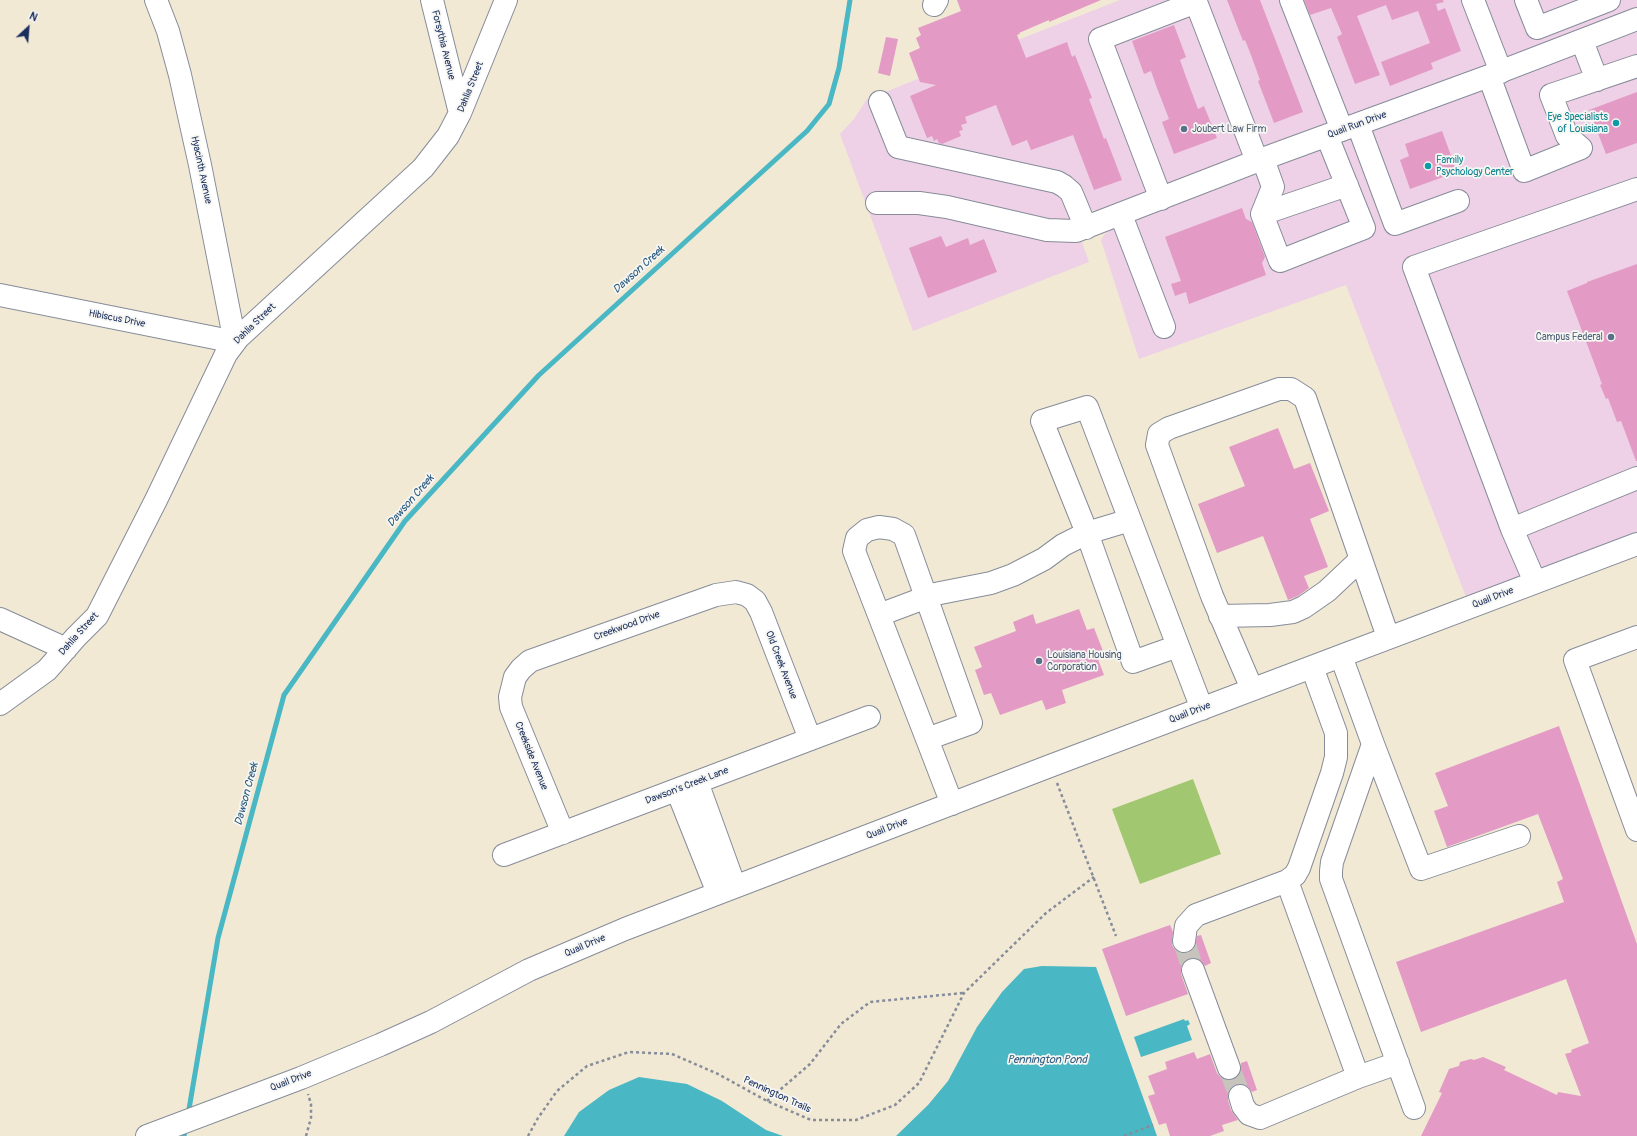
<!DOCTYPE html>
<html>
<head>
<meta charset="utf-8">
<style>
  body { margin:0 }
  #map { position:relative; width:1637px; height:1136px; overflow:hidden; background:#f1e9d4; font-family:Pangolin,sans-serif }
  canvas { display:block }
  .north { position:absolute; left:8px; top:8px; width:40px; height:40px; -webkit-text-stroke:3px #f6f6f2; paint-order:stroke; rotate:26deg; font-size:11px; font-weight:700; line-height:16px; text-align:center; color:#1b2f5e }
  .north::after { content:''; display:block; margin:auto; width:14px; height:18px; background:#1b2f5e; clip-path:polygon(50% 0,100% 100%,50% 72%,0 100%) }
</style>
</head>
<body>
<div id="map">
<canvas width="1637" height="1136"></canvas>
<div class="north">N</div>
</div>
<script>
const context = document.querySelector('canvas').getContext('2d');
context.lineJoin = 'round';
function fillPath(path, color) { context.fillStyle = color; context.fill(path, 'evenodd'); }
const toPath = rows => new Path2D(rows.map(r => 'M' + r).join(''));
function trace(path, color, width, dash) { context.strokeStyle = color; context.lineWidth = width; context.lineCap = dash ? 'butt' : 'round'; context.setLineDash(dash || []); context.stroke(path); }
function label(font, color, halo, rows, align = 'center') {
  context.font = font + ' Pangolin,sans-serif'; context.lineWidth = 3.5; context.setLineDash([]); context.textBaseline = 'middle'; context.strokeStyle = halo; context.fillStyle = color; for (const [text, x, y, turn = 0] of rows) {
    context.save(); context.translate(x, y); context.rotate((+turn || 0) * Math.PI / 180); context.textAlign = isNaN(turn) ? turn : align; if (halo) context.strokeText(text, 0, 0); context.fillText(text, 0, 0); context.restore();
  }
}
const built = toPath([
  [1120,0,1637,0,1637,8,1632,11,1097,211,1093,210,1073,218,1089,262,913,331,840,134,854,119,867,99],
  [1637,30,1637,532,1466,597,1346,285,1139,359,1101,240,1104,235,1111,229]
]);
const green = toPath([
  [1193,779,1221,854,1140,884,1112,809]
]);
const water = toPath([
  [1042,966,1096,967,1157,1136,896,1136,928,1105,948,1081,977,1027,1002,992,1024,969],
  [1184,1019,1185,1021,1188,1020,1190,1024,1187,1026,1192,1040,1141,1057,1134,1037],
  [639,1077,687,1084,722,1101,766,1130,783,1136,564,1136,579,1112,609,1090]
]);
const stream = toPath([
  [188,1115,218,938,284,695,405,521,539,375,807,131,829,104,839,68,850,0],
  [184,1136,186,1127]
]);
const building = toPath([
  [957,0,1101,0,1049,22,1049,20,1019,33,1020,34,1017,35,1026,58,1067,42,1072,57,1075,55,1092,98,1089,99,1104,139,1106,138,1122,180,1094,190,1073,135,1031,150,1027,140,1012,146,996,105,965,117,967,123,961,125,963,130,959,131,961,136,942,144,939,143,937,139,934,141,932,136,927,138,910,96,936,85,920,82,909,53,920,48,916,38,921,35,918,28,961,11],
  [1227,0,1260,0,1303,112,1274,123,1258,81,1260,80,1251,55,1245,40,1243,41],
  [1304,0,1443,0,1444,2,1436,4,1438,11,1445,8,1461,51,1431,63,1433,69,1390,86,1381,62,1430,43,1418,11,1392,20,1386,5,1357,16,1380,75,1355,84,1337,37,1342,34,1331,8,1310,15],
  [1174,25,1186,57,1180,60,1186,77,1198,109,1204,106,1217,138,1174,154,1162,122,1169,119,1157,88,1151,71,1144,74,1132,41],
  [886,37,898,39,890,76,878,73],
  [1637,92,1637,143,1606,154,1589,110],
  [1442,131,1457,172,1410,189,1400,160,1409,156,1405,144],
  [1242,208,1246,219,1252,222,1265,257,1262,263,1266,275,1189,304,1186,292,1175,296,1171,284,1181,281,1165,237],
  [941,236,946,247,968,238,970,245,984,239,997,272,928,298,909,248],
  [1637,264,1637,461,1636,461,1621,421,1617,422,1608,398,1606,399,1600,385,1602,384,1567,291,1587,283,1587,282],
  [1278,428,1294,469,1310,463,1329,511,1310,519,1328,567,1304,576,1309,588,1298,596,1288,600,1263,536,1217,553,1198,504,1245,486,1229,447],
  [1079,609,1087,630,1094,628,1103,651,1096,654,1104,675,1062,690,1066,703,1046,710,1042,700,1000,715,991,693,984,695,975,670,982,667,974,647,1016,631,1013,622,1033,614,1036,624],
  [1559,726,1637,944,1637,1136,1421,1136,1442,1093,1439,1092,1449,1069,1459,1066,1460,1062,1471,1059,1474,1060,1483,1057,1506,1067,1504,1070,1557,1095,1558,1092,1581,1096,1565,1054,1572,1052,1571,1050,1589,1043,1566,979,1421,1032,1396,962,1564,902,1557,882,1563,879,1538,814,1447,847,1434,811,1448,806,1435,773],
  [1170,925,1173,932,1172,945,1176,951,1182,953,1189,952,1194,948,1197,936,1201,935,1211,963,1205,966,1201,961,1196,958,1188,958,1183,962,1181,968,1181,974,1188,994,1126,1016,1102,949],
  [1194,1052,1197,1059,1210,1054,1217,1073,1221,1078,1226,1080,1233,1080,1238,1076,1241,1071,1241,1063,1247,1061,1257,1090,1252,1092,1248,1087,1242,1084,1236,1084,1231,1088,1228,1094,1228,1100,1231,1110,1238,1120,1222,1125,1224,1131,1210,1136,1170,1136,1166,1123,1159,1125,1148,1096,1155,1094,1148,1076,1167,1069,1165,1062]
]);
const minorTunnel = toPath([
  [1184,941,1193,970],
  [1229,1068,1240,1096]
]);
const path = toPath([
  [1057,783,1116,936],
  [767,1101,810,1064,841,1024,870,1002,963,993],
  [306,1136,311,1118,311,1104,308,1094],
  [528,1136,538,1118,557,1091,587,1066,629,1052,672,1054,718,1074,767,1101,811,1120,856,1120,895,1105,919,1083,964,993,1046,913,1094,877],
  [1124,1136,1153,1125]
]);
const minor = toPath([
  [432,0,460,113],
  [1291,0,1342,130],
  [1473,0,1501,72],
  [1526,0,1537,28,1609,0],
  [934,5,937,0],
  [1582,41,1597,80],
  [1489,76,1524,171,1581,148,1567,136,1551,95,1637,66],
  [880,102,898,147,1057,182,1064,186,1071,192,1086,228],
  [1358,125,1395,224,1458,201],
  [1327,136,1364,228,1280,261,1262,214,1347,185],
  [1161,199,1100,39,1196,2,1257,161],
  [877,203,919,203,947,207,1047,230,1076,231,1257,161,1489,76,1637,19],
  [1262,214,1273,187,1263,159],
  [1121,215,1164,327],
  [0,295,235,342,200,165,180,75,168,31,156,0],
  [1130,520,1087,407,1042,421,1087,533,1133,662,1178,646],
  [1512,529,1637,478],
  [1535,582,1512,529,1414,267,1637,189],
  [879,615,935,594,991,583,1013,575,1044,559,1063,545,1087,533,1130,520,1202,709],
  [1220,616,1270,615,1293,612,1304,607,1327,591,1361,559],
  [0,619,66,649],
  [1637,637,1575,660,1637,830],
  [1341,656,1373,744,1332,862,1331,871,1331,879,1414,1108],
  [1252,689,1212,596,1157,445,1159,434,1169,428,1279,389,1291,389,1305,398,1388,637],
  [0,704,47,670,76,637,97,616,156,500,226,354,238,338,423,168,448,136,460,113,506,0],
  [927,739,971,723,904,535,893,529,879,527,867,530,857,538,854,551,927,739,952,804],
  [1373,744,1421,869,1519,836],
  [697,782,735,887],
  [677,790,718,893],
  [563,833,511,707,510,697,515,677,521,669,530,661,716,595,736,592,747,595,755,601,761,612,810,739],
  [504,855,869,717],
  [1287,881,1358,1077],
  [1184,941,1186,926,1196,915,1287,881,1295,875,1299,868,1332,773,1336,757,1336,733,1312,667],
  [1193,970,1229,1068],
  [1240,1096,1243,1106,1249,1114,1260,1118,1358,1077,1398,1063],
  [147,1136,301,1078,380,1045,431,1022,529,970,625,929,1050,766,1637,544]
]);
const markers = [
  [1616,123,4,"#0f9aa8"],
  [1184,129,4,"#5c6f8a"],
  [1428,166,4,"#0f9aa8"],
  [1611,337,4,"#5c6f8a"],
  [1039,661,4,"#5c6f8a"]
];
const streetNames = [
  ["Forsythia Avenue",443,45,76],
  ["Dahlia Street",471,87,-68],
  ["Quail Run Drive",1357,125,-20],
  ["Hyacinth Avenue",201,170,78],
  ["Hibiscus Drive",117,319,11],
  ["Dahlia Street",255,324,-44],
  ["Quail Drive",1493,598,-21],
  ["Creekwood Drive",627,626,-20],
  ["Dahlia Street",79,634,-48],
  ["Old Creek Avenue",781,665,69],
  ["Quail Drive",1190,713,-21],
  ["Creekside Avenue",531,756,68],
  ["Dawson's Creek Lane",687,786,-21],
  ["Quail Drive",887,829,-21],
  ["Quail Drive",585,946,-23],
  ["Quail Drive",291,1081,-21],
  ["Pennington Trails",777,1095,25]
];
const cultureNames = [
  ["Eye Specialists",1608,117],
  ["of Louisiana",1608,129],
  ["Family",1436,160,"left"],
  ["Psychology Center",1436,172,"left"]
];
const serviceNames = [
  ["Joubert Law Firm",1192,129],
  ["Campus Federal",1603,337,"right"],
  ["Louisiana Housing",1047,655],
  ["Corporation",1047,667]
];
const waterNames = [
  ["Dawson Creek",639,270,-42],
  ["Dawson Creek",411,501,-49],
  ["Dawson Creek",247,794,-75],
  ["Pennington Pond",1047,1060]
];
fillPath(built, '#eed0e7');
fillPath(green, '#a2c771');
fillPath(water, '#49b7c4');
trace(stream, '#49b7c4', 5);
fillPath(building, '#e39bc6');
trace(minorTunnel, '#c6c4bc', 22, [22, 11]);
trace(minor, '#868c99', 24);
trace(path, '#868c99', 2.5, [3, 3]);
trace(minor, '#fff', 22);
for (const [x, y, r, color] of markers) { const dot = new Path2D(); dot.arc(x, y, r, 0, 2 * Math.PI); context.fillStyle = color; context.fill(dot); trace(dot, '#f6f6f2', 1.5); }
label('10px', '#1b2f5e', '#f6f6f2', streetNames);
label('10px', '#0d838f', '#f6f6f2', cultureNames, 'right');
label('10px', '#4e5e75', '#f6f6f2', serviceNames, 'left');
label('italic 11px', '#29587d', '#f6f6f2', waterNames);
</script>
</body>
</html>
